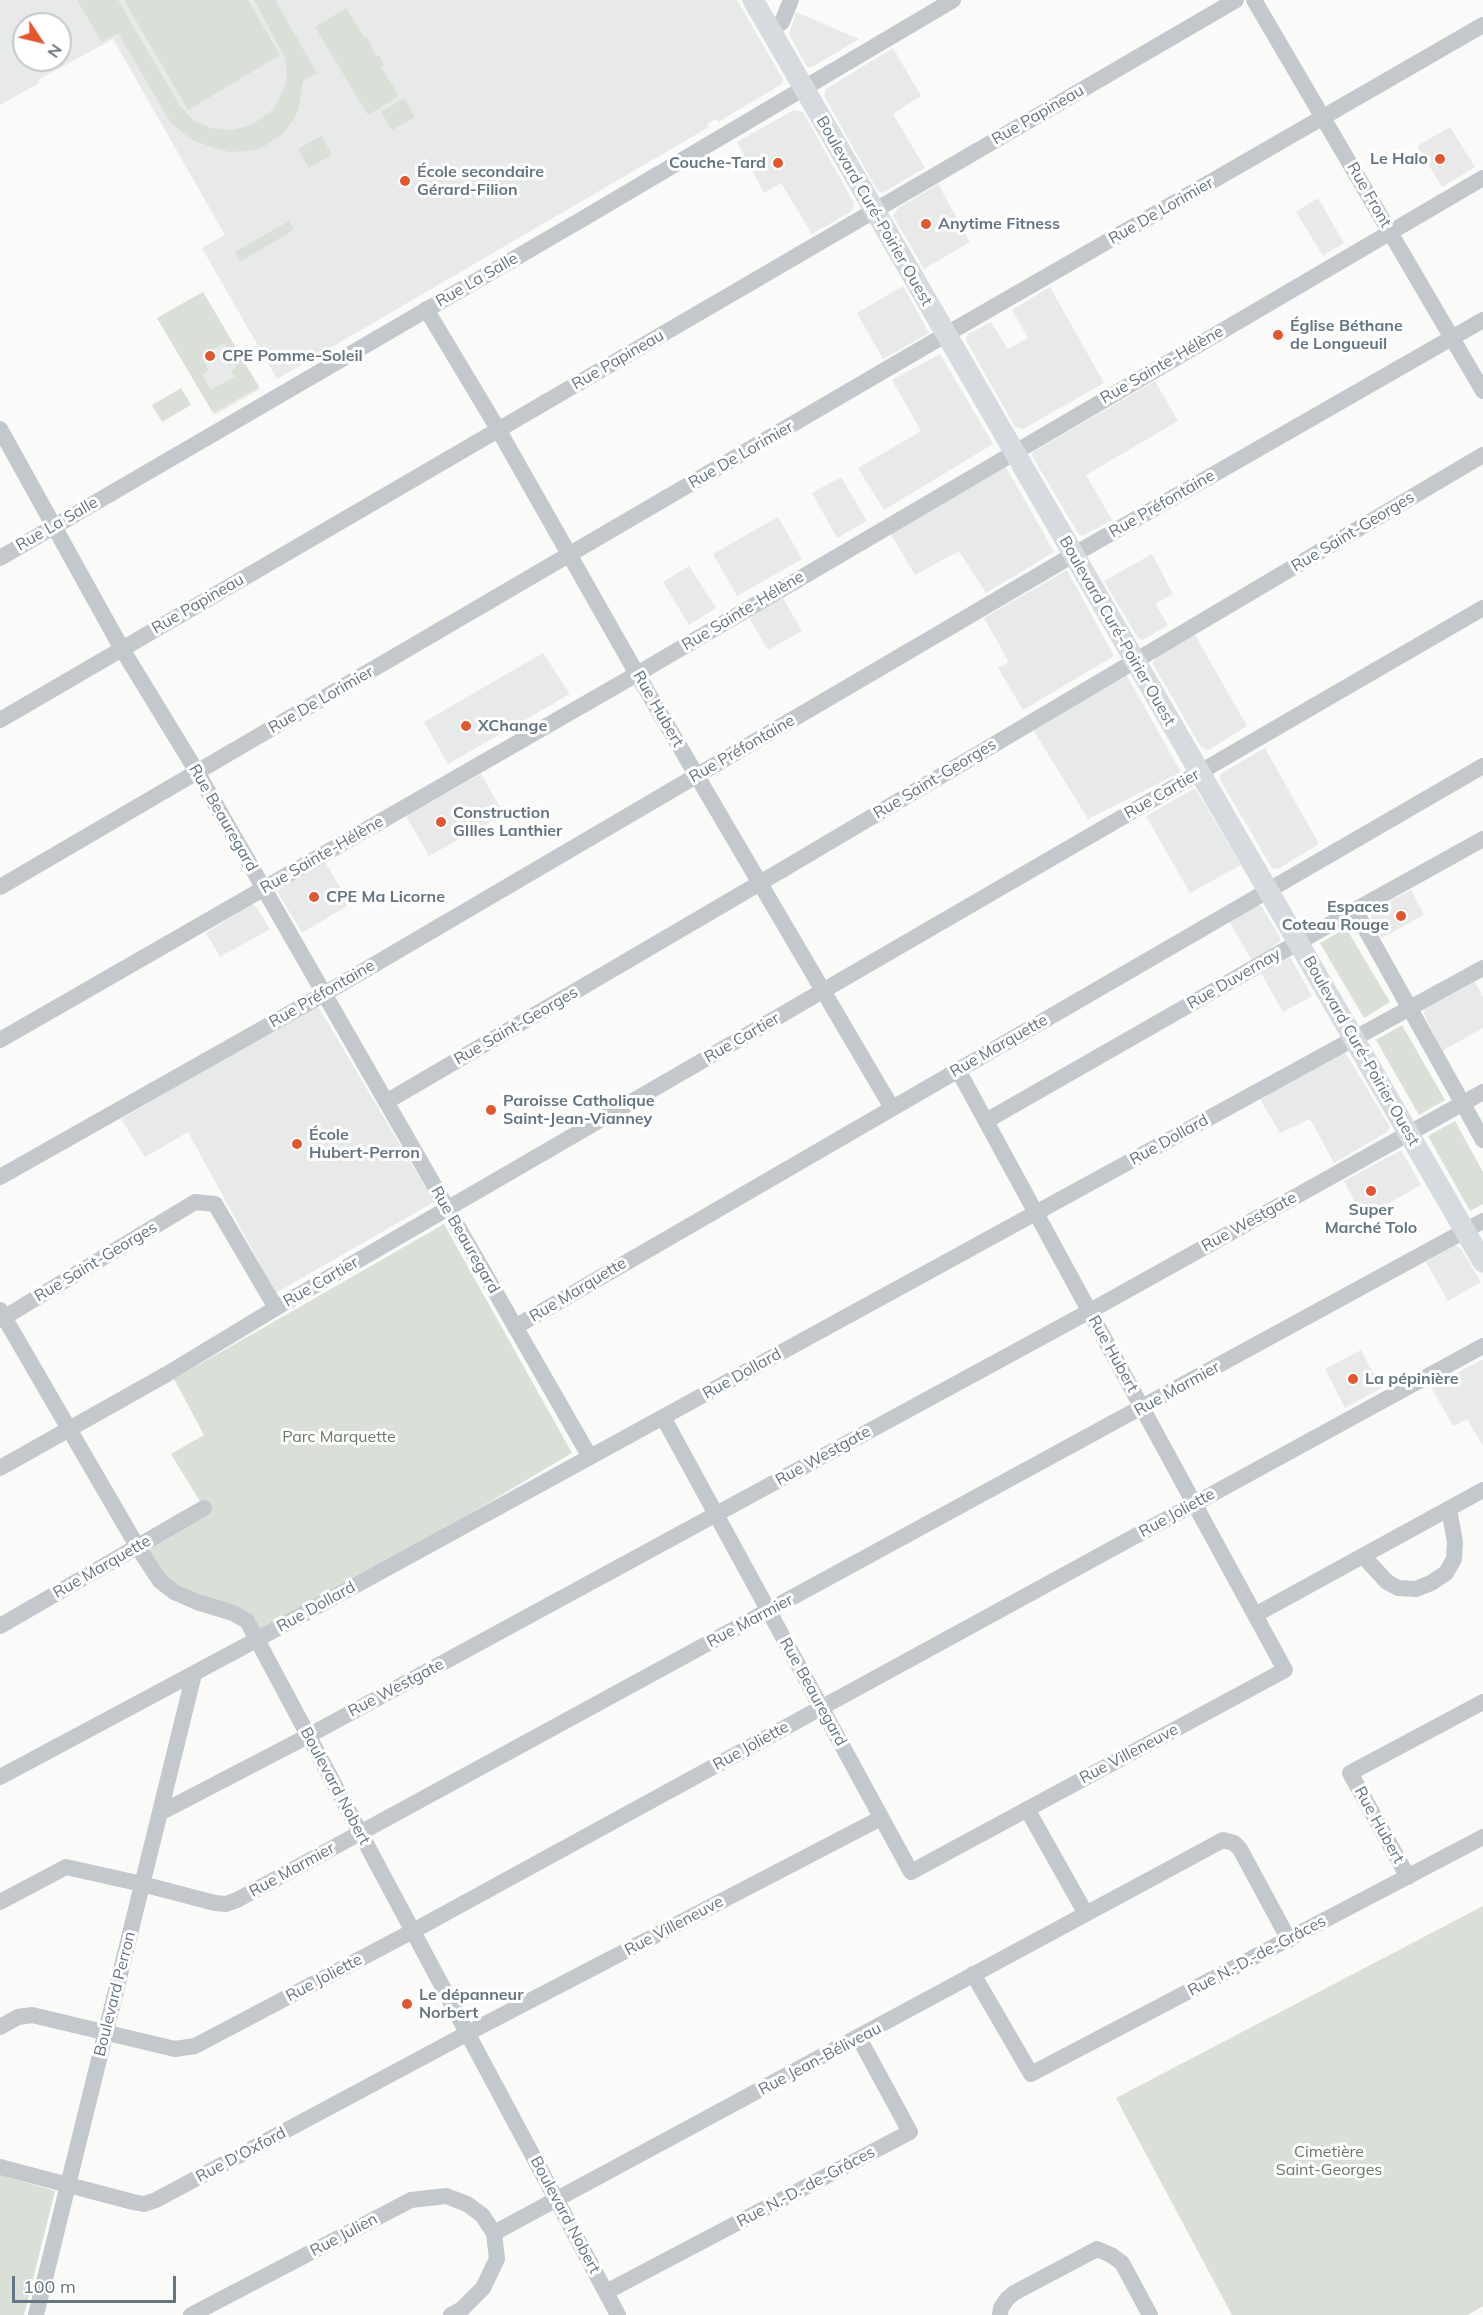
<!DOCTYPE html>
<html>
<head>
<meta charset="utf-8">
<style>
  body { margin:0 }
  #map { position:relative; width:1483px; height:2315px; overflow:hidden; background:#fafaf8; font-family:Mulish,sans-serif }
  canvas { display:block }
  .north { position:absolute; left:12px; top:12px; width:60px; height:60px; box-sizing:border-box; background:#fff; border:2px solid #c1c8cd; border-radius:50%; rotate:125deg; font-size:16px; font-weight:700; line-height:24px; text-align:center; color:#657683 }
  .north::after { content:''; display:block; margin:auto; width:21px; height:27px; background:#e4572e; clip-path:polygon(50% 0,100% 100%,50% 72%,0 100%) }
  .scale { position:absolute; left:12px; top:2276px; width:164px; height:27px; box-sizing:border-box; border:3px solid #657683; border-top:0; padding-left:8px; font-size:18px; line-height:21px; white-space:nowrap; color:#657683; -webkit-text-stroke:4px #fff; paint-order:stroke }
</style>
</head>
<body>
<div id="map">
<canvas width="1483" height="2315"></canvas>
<div class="north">N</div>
<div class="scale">100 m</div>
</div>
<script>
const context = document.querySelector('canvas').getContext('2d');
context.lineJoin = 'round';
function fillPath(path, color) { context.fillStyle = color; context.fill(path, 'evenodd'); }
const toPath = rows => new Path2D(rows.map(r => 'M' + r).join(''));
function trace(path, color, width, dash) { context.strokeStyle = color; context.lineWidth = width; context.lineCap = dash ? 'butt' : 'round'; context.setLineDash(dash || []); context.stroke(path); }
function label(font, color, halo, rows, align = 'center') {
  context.font = font + ' Mulish,sans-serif'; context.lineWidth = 6; context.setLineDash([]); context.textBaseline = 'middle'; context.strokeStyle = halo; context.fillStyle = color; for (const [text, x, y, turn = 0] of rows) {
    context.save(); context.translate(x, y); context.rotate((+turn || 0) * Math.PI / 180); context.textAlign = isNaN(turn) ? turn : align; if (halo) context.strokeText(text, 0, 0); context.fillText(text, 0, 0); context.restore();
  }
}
const built = toPath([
  [0,0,737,0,783,79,782,84,718,122,716,119,707,124,709,127,277,379,202,248,225,235,113,39,38,80,39,83,0,105],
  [24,24,60,24,60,60,24,60],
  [796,12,859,39,812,67,807,67,789,34],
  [893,48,921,96,893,114,925,168,882,193,877,190,824,96,826,89],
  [794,110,803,112,854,203,852,211,812,234,781,183,764,193,737,142],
  [1450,127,1475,167,1442,187,1417,146],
  [938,184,970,242,924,269,893,216,897,209],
  [1318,198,1344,243,1323,256,1296,212],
  [903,286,929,333,883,359,857,313],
  [1050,287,1104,383,1023,429,1015,427,966,340,968,334,991,322,1008,349,1028,338,1012,310],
  [203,292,260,389,215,415,157,318],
  [940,354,993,444,884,510,858,468,921,431,892,380],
  [1155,381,1178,421,1086,475,1112,520,1082,536,1078,533,1032,456,1033,452],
  [1006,467,1054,552,986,593,959,551,915,575,890,533],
  [841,477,867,521,837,538,812,493],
  [778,517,802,559,737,596,713,554],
  [1152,554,1173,594,1155,604,1168,625,1143,640,1138,638,1104,581],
  [689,566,716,608,689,625,663,582],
  [1067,570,1114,656,1023,710,998,668,1009,662,984,618],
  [783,598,802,631,768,650,749,618],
  [1195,635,1247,726,1208,750,1201,747,1153,664,1156,657],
  [543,653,570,694,448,764,424,722],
  [1126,674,1181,772,1088,819,1032,728],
  [1265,748,1319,844,1278,869,1272,868,1219,778,1222,773],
  [481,774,504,814,429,856,406,816],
  [1195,788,1241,865,1190,893,1146,816],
  [325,862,350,904,302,933,277,891],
  [1411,890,1424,915,1382,938,1371,917,1372,911],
  [252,904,257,908,270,929,220,957,206,933],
  [1258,905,1262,907,1281,939,1276,945,1252,961,1229,921],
  [1290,957,1312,996,1283,1012,1261,973],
  [1475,982,1483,997,1483,1028,1442,1051,1424,1014,1425,1009],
  [316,1003,434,1202,276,1293,188,1132,145,1157,121,1119],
  [1345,1052,1390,1127,1387,1132,1334,1163,1310,1119,1280,1133,1260,1099],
  [1401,1150,1421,1185,1363,1218,1344,1181],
  [1455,1245,1461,1249,1481,1282,1448,1301,1426,1262],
  [1361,1350,1381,1388,1345,1408,1325,1369],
  [1483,1359,1483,1446,1467,1419,1453,1426,1431,1387]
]);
const green = toPath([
  [77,0,118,0,180,106,193,120,211,128,231,130,252,125,270,112,277,104,285,85,287,73,284,56,254,0,275,0,317,73,303,81,298,109,294,119,281,135,264,146,253,150,230,152,217,149,192,140,171,123,118,33,102,42],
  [124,0,248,0,280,55,188,110],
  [346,8,364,37,367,36,376,57,379,55,384,65,381,67,399,96,368,115,315,27],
  [404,98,415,117,392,130,381,112],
  [321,136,332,154,309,168,298,149],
  [289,221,294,230,241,261,235,252],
  [203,292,259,387,213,413,157,318],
  [224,343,233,358,228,365,229,366,234,363,237,367,231,371,235,377,211,390,202,375,209,370,201,356],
  [181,388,191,405,162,422,152,405],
  [1346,928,1390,1002,1364,1018,1320,943],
  [1402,1025,1445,1100,1419,1115,1376,1040],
  [1455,1121,1483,1172,1483,1204,1470,1211,1428,1136],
  [444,1224,572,1453,257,1640,244,1615,184,1592,149,1566,137,1546,204,1508,171,1454,204,1435,174,1379],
  [1483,1906,1483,2306,1468,2315,1232,2315,1116,2098],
  [0,2175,55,2191,24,2315,0,2315]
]);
const minor = toPath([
  [1254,0,1483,391],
  [770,30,782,22,791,0],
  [426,309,498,429,637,674,892,1108],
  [0,429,122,649,197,772,590,1457],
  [0,558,591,214,953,0],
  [0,720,1236,0],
  [0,887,945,335,1483,25],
  [1355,910,1483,1140],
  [0,1040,637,674,1483,178],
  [386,1102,760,883,1483,455],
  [986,1121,1355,910,1483,839],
  [0,1177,324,994,1073,555,1483,320],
  [0,1310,137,1546,160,1581,174,1592,197,1602,233,1613,247,1621,618,2315],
  [0,1320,195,1202,215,1204,276,1308],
  [515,1327,1483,766],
  [663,1417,911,1872,1285,1670,958,1070],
  [0,1468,167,1374,276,1308,1483,608],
  [1363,1556,1387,1582,1398,1588,1416,1589,1431,1583,1446,1573,1454,1559,1455,1542,1449,1509],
  [1255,1615,1483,1490],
  [0,1626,204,1508],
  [0,1777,245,1646,1483,968],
  [1027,1809,1086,1914],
  [160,1813,308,1736,1090,1311,1483,1092],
  [1408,1877,1350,1773,1483,1702],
  [0,1902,66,1867,142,1884,215,1903,226,1904,237,1900,1483,1221],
  [973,1974,1031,2074,1483,1837],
  [0,2027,18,2017,32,2015,175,2049,195,2046,413,1931,1483,1346],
  [0,2167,133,2202,144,2204,156,2200,468,2033,881,1818],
  [606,2292,910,2132,859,2038],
  [36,2315,194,1674],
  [191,2315,411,2200,446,2196,467,2204,482,2215,494,2233],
  [451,2315,462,2309,483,2288,497,2259,494,2233,1223,1840,1234,1843,1240,1849,1289,1940],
  [1000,2315,1001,2308,1007,2299,1014,2293,1097,2249,1111,2255,1122,2263,1150,2315]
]);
const major = toPath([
  [753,0,1483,1262]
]);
const markers = [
  [1440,159,6,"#e4572e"],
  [778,163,6,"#e4572e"],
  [405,181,6,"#e4572e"],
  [926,224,6,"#e4572e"],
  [1278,335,6,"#e4572e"],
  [210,356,6,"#e4572e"],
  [466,726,6,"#e4572e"],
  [441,822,6,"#e4572e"],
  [314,897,6,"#e4572e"],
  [1401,916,6,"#e4572e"],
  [491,1110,6,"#e4572e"],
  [297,1144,6,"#e4572e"],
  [1371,1191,6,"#e4572e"],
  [1353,1379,6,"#e4572e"],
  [407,2004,6,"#e4572e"]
];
const streetNames = [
  ["Rue Papineau",1038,115,-30],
  ["Rue Front",1369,195,60],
  ["Boulevard Curé-Poirier Ouest",874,211,60],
  ["Rue De Lorimier",1161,211,-30],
  ["Rue La Salle",477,280,-30],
  ["Rue Papineau",618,360,-30],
  ["Rue Sainte-Hélène",1162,365,-30],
  ["Rue De Lorimier",741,455,-30],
  ["Rue Préfontaine",1162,504,-30],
  ["Rue La Salle",57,524,-30],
  ["Rue Saint-Georges",1353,532,-31],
  ["Rue Papineau",198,604,-30],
  ["Rue Sainte-Hélène",743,611,-31],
  ["Boulevard Curé-Poirier Ouest",1117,631,60],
  ["Rue De Lorimier",321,700,-30],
  ["Rue Hubert",658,709,60],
  ["Rue Préfontaine",742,749,-30],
  ["Rue Saint-Georges",935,779,-31],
  ["Rue Cartier",1162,794,-30],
  ["Rue Beauregard",223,818,60],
  ["Rue Sainte-Hélène",322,855,-30],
  ["Rue Duvernay",1234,979,-30],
  ["Rue Préfontaine",322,994,-30],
  ["Rue Saint-Georges",516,1026,-30],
  ["Rue Cartier",742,1038,-30],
  ["Rue Marquette",999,1046,-30],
  ["Boulevard Curé-Poirier Ouest",1361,1051,60],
  ["Rue Dollard",1169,1140,-29],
  ["Rue Westgate",1249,1222,-29],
  ["Rue Beauregard",465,1240,60],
  ["Rue Saint-Georges",96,1262,-31],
  ["Rue Cartier",321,1282,-30],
  ["Rue Marquette",578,1290,-31],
  ["Rue Hubert",1113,1354,61],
  ["Rue Dollard",742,1374,-29],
  ["Rue Marmier",1177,1389,-29],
  ["Rue Westgate",823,1456,-29],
  ["Rue Joliette",1177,1513,-29],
  ["Rue Marquette",102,1567,-30],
  ["Rue Dollard",316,1607,-29],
  ["Rue Marmier",750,1621,-28],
  ["Rue Westgate",396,1688,-28],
  ["Rue Beauregard",813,1692,61],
  ["Rue Joliette",751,1746,-29],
  ["Rue Villeneuve",1129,1754,-28],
  ["Boulevard Nobert",335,1786,62],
  ["Rue Hubert",1379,1825,61],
  ["Rue Marmier",292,1870,-29],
  ["Rue Villeneuve",674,1926,-28],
  ["Rue N.-D.-de-Grâces",1257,1956,-28],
  ["Rue Joliette",324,1978,-28],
  ["Boulevard Perron",115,1994,-76],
  ["Rue Jean-Béliveau",820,2059,-28],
  ["Rue D'Oxford",241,2155,-28],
  ["Rue N.-D.-de-Grâces",806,2187,-28],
  ["Boulevard Nobert",565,2215,62],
  ["Rue Julien",344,2235,-28]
];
const poiNames = [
  ["Le Halo",1428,159,"right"],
  ["Couche-Tard",766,163,"right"],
  ["École secondaire",417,172],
  ["Gérard-Filion",417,190],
  ["Anytime Fitness",938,224],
  ["Église Béthane",1290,326],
  ["de Longueuil",1290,344],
  ["CPE Pomme-Soleil",222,356],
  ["XChange",478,726],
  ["Construction",453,813],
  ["GIlles Lanthier",453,831],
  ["CPE Ma Licorne",326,897],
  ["Espaces",1389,907,"right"],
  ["Coteau Rouge",1389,925,"right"],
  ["Paroisse Catholique",503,1101],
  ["Saint-Jean-Vianney",503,1119],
  ["École",309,1135],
  ["Hubert-Perron",309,1153],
  ["Super",1371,1210,"center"],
  ["Marché Tolo",1371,1228,"center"],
  ["La pépinière",1365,1379],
  ["Le dépanneur",419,1995],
  ["Norbert",419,2013]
];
const parkNames = [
  ["Parc Marquette",339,1437],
  ["Cimetière",1329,2152],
  ["Saint-Georges",1329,2170]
];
fillPath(built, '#e8e9e9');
fillPath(green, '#dadfd7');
trace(minor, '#c3c8cc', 16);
trace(major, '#d6dbdf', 21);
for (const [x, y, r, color] of markers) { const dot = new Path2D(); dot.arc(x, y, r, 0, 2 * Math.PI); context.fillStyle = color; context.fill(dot); trace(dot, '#fff', 2); }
label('16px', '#657683', '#fff', streetNames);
label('bold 16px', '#657683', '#fff', poiNames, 'left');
label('16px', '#687a64', '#fff', parkNames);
</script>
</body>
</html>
